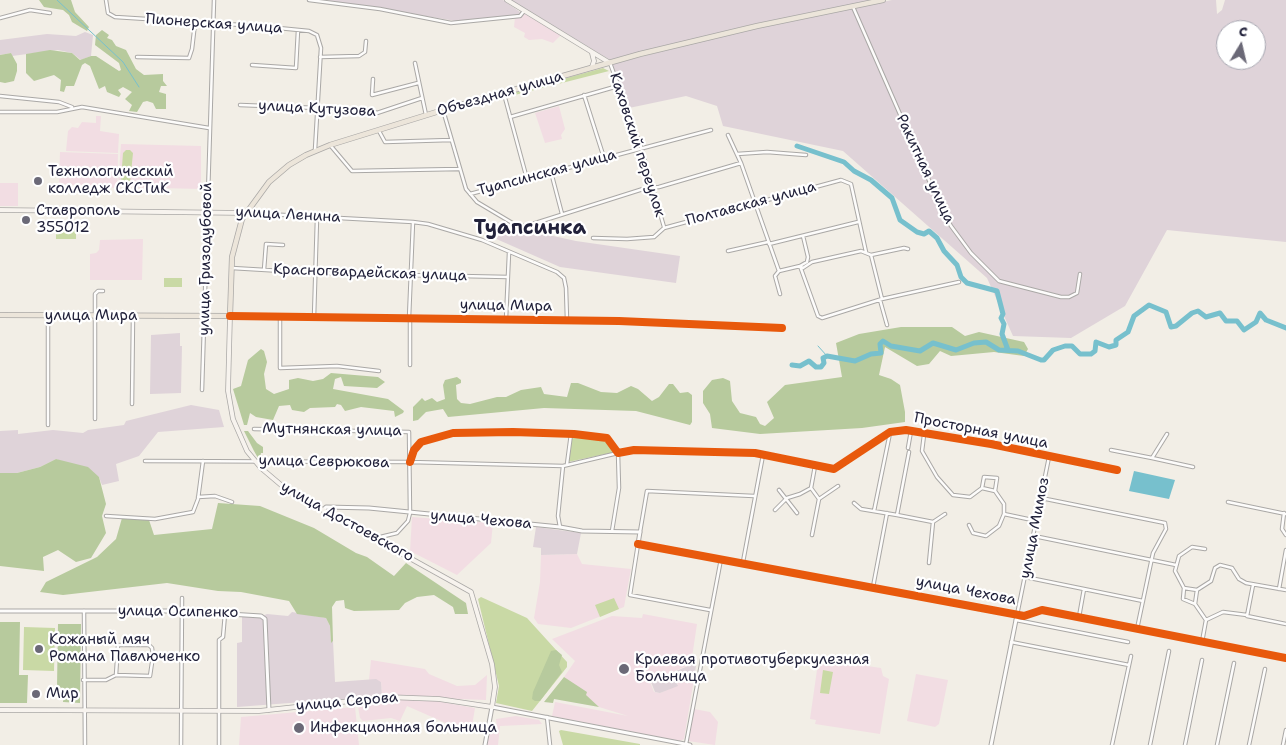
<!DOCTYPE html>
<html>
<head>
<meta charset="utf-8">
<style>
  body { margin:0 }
  #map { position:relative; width:1286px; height:745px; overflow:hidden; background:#f2eee6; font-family:"Shantell Sans",sans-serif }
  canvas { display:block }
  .north { position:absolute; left:1216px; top:20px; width:50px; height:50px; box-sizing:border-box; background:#fff; border:1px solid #a7a7b1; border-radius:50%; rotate:9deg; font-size:14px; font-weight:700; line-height:20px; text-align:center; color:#22223b }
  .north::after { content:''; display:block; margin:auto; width:18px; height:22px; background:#6b6977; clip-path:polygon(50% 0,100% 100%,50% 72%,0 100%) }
</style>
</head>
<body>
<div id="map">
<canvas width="1286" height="745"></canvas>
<div class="north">С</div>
</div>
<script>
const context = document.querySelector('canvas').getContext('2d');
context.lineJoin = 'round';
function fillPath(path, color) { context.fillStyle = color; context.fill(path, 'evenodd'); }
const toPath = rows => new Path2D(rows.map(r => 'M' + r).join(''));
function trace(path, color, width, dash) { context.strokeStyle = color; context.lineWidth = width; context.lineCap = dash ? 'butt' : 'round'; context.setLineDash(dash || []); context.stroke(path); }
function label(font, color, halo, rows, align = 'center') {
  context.font = font + ' "Shantell Sans",sans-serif'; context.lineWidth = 4.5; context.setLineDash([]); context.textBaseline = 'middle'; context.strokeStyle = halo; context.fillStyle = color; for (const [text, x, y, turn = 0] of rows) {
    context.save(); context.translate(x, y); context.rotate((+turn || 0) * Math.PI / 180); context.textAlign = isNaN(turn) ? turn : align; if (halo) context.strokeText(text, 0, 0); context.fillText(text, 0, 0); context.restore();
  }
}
const built = toPath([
  [524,13,535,20,561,35,553,43,542,39,529,40,524,37,525,33,514,27,515,17],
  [559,106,565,129,561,135,562,139,545,143,535,113],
  [96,116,101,116,100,131,119,134,118,153,66,151,68,131,72,127,78,128,82,122,96,123],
  [121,144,201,146,201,189,118,187],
  [60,152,118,154,117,188,59,184],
  [0,183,18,183,18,206,0,206],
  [143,239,142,280,90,280,90,254,96,253,99,250,100,240],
  [412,517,493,523,491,543,457,575,410,551],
  [577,554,582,564,631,569,624,607,571,628,538,624,534,618,540,582,541,555],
  [643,614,697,624,691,664,650,682,654,692,660,693,678,685,676,681,695,673,684,739,680,741,552,716,555,702,628,716,599,707,564,677,575,661,552,639,612,616,642,618],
  [371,660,425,669,429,674,457,686,475,685,487,675,486,700,382,696,381,682,369,680],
  [825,660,881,668,883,676,889,679,880,734,815,724,816,720,810,719,818,663],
  [916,674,948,680,939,724,935,727,907,721],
  [390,699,436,701,475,708,472,726,448,724,407,706,400,721,391,718,363,721,360,718,357,701],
  [355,707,359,745,239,745,241,717],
  [694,709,710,712,718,722,715,745,688,741],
  [516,716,539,720,542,724,500,726,498,745,486,745,490,727,497,728,496,719]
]);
const industrial = toPath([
  [325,0,503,0,520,12,519,15,456,21],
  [511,0,874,0,754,24,610,60],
  [892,0,1216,0,1217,14,1222,10,1225,0,1286,0,1286,242,1167,230,1125,306,1071,338,1013,336,987,278,843,151,723,126,717,106,686,96,629,108,612,64,755,28],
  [1226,30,1256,30,1256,60,1226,60],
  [85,32,93,35,91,56,81,60,72,53,58,50,12,56,11,53,0,55,0,40,47,34,76,36],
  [489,222,576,241,680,256,676,283,560,267,485,234],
  [180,333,180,346,182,346,181,393,150,394,151,335],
  [191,405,219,410,224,427,158,432,139,456,116,464,119,481,102,485,99,477,56,459,40,467,17,473,0,473,0,431,18,430,18,434,53,430,83,433,88,430,124,425,126,421],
  [536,527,581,533,577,554,541,555,541,548,533,547],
  [292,612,326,618,330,626,331,642,333,641,335,682,376,679,381,682,382,696,237,707,237,643,242,642,242,617,260,617,267,614,288,616],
  [690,665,696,665,695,673,676,681,678,686,660,693,655,692,651,682]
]);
const green = toPath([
  [603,68,609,71,507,97,508,94],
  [126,150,130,150,133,153,130,183,125,186,121,180,123,153],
  [56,229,76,229,76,239,56,239],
  [164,278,182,278,182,287,164,287],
  [574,435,607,439,615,452,568,462,572,438],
  [481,597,527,618,567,662,567,667,532,711,496,703,499,686,478,599],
  [614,598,619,609,600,617,595,605],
  [24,627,55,628,54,671,23,670],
  [823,670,833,672,829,694,820,693],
  [561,730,640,744,640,745,563,745,559,731]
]);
const forest = toPath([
  [39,0,71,0,75,12,89,27,87,31,72,22,69,15,63,10,44,7],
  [102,30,109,35,107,38,112,40,116,46,126,50,136,69,144,75,163,74,163,81,167,86,161,86,159,92,166,94,166,109,156,109,153,103,147,101,143,102,137,112,129,111,132,105,125,99,132,92,123,87,118,90,121,94,119,97,107,92,105,86,99,89,90,66,85,63,82,65,74,86,66,86,64,92,60,91,61,80,54,75,34,81,26,73,26,54,50,50,72,53,80,60,91,56,96,56,119,71,121,70,119,63,95,45,96,35],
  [11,53,17,64,17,71,14,81,5,83,0,82,0,55],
  [901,327,952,327,965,336,979,332,1024,342,1028,349,1024,356,994,352,951,356,940,351,929,364,917,366,885,347,879,375,891,379,900,385,905,412,905,422,862,428,760,434,712,428,710,414,703,403,703,391,712,380,723,378,730,381,732,401,740,413,756,417,760,424,765,426,774,418,767,402,785,385,842,377,836,343,859,334],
  [261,349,264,351,267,362,264,374,266,389,274,394,289,389,289,380,298,378,313,381,323,379,331,373,378,377,385,382,377,388,344,386,341,377,335,379,333,389,388,399,404,411,403,413,395,417,394,411,361,407,345,411,341,405,337,404,335,407,310,408,304,412,292,410,290,405,279,406,273,420,256,417,250,413,247,425,244,425,233,389,241,386,248,360],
  [457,377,461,380,461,383,456,385,457,399,461,403,470,404,497,397,506,397,521,390,541,387,544,394,567,397,571,383,578,383,601,392,617,393,631,386,638,389,652,401,659,397,669,384,673,384,680,393,688,392,692,395,692,422,690,425,636,411,544,408,448,417,443,409,426,412,418,420,413,421,413,407,422,398,425,401,432,398,437,402,445,399,443,385,445,380],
  [244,431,248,431,257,443,263,447,263,453,261,453,260,457,258,458,254,451],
  [56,459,88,467,99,477,106,504,102,516,106,533,91,558,76,562,58,550,43,557,44,571,0,566,0,473,17,473,40,467],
  [218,503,260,506,314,528,356,553,367,557,394,576,406,563,466,603,468,614,455,614,453,607,434,595,417,597,405,603,399,610,354,611,345,608,344,600,336,601,332,607,333,641,331,643,330,626,326,618,297,614,289,601,241,592,218,591,167,583,63,595,40,592,46,582,97,557,116,539,122,518,149,520,154,535,212,529],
  [0,622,20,622,19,675,28,675,27,703,0,703],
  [58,624,81,624,80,703,63,702,63,688,57,687],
  [556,650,562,655,559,665,562,672,540,701,535,701,532,699,533,692,551,651],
  [564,677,587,692,586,695,599,707,554,699,553,703,544,702]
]);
const water = toPath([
  [1134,471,1175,480,1169,499,1129,491]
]);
const stream = toPath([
  [57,0,123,62,139,87],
  [818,346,827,356]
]);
const river = toPath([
  [797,146,844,162,854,171,871,180,892,198,900,220,917,232,924,234,929,231,937,238,944,251,957,265,961,277,967,283,997,291,1003,314,1001,318,1004,324,1002,334,1008,350],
  [792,365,800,366,809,361,816,367,821,367,824,363,823,358,827,356,855,361,871,354,881,353,880,344,883,341,891,346,920,351,933,343,956,350,974,343,986,342,999,350,1018,351,1041,360,1044,360,1053,350,1065,346,1072,346,1080,354,1091,354,1095,351,1096,342,1109,347,1116,345,1116,340,1128,332,1134,316,1149,305,1166,312,1171,327,1176,326,1192,313,1198,311,1206,317,1220,313,1226,321,1237,321,1244,330,1256,322,1260,313,1266,320,1286,328]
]);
const minor = toPath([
  [106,0,108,13,115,17,258,26,309,31,317,35,321,48,315,150],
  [309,0,380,9,451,23,520,16,524,11],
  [853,7,942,210,951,226,971,253,999,281,1061,297,1069,297,1077,293,1080,274],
  [0,18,30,10,50,13],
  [137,57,189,58,192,49,195,23],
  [320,57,359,56,365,52,366,41],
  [415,63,426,115],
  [610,63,641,147,664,227],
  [252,65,296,68,298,30],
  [373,79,372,95,418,83],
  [504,94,527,179],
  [584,95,604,158],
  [0,96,59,102,72,107],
  [240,105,371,110,377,113,422,98],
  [443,110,466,189,477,202,514,224,526,226,643,189,659,187,741,163],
  [0,112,57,112,82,107,209,128],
  [510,117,618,86],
  [379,131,385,142,451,140],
  [728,135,741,163,779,271,775,276,780,294],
  [330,145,352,171,459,169],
  [737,154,767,152,806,155],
  [551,172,562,214],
  [470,194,711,130],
  [247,213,413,222,428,224,482,240,557,272,564,278,566,288,567,320],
  [803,236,808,257,807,262,800,266,818,316,822,318,882,299,959,282],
  [593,238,627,239,654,237,664,228,841,180,851,184,866,252],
  [769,244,858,222],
  [728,251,768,242],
  [871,255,882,299],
  [232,268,316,273,508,277],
  [264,270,266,244,283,245],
  [779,271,800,266,803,268,812,262,861,251,871,255,904,248,908,249],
  [880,300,887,325],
  [231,316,619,321,782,328],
  [280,317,280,368,337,366,379,371],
  [314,318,317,218],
  [409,318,413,222],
  [506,319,509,253],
  [410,365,410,318],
  [202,390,214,0],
  [132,404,133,316],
  [95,419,95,294,98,291,103,291],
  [48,425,48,315],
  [254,429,409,432,410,513,408,521,397,533,376,538],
  [924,435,922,451,937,477,953,495,970,497,982,488,995,491,997,478,984,477,982,488],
  [908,448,911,431],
  [1111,450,1152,458,1167,434],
  [1049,457,1017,615,1027,616,1042,610,1286,658],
  [1152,458,1193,467],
  [145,461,410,462,563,466,618,453,619,488,612,531],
  [410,462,414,450,421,442,453,433,513,432,574,434,607,438,618,453,634,450,755,453,834,469,890,432,906,430,991,444,1117,470],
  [567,464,571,434],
  [811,488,819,499,812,535],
  [779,490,797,513],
  [995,491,1004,504,1004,514,1037,521],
  [198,497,215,496,232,502],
  [1041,498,1165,523,1166,529,1153,553,1137,629],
  [819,499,838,486],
  [1228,502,1286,514],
  [854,503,861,509,897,515,909,452],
  [775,510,787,498,800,494,811,488,815,466],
  [874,511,890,433],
  [1284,513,1282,529,1286,535],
  [897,515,933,522,945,514],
  [106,516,155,519,193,512,198,499,203,461],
  [969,525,973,533,986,536,999,526,1004,514],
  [560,527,558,516,563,466],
  [640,532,647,491,754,496],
  [1034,536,1176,565],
  [638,544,630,595,710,610],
  [743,562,763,455],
  [929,563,933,522],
  [1025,577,1143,601],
  [1253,585,1247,616,1286,624],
  [873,587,887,513],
  [1184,588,1197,590],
  [1279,589,1286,550],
  [1195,604,1197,590,1211,581,1215,568,1220,565,1232,568,1239,579,1246,583,1286,590],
  [84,611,85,745],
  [1079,617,1084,589],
  [1016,620,1128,642],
  [1206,620,1223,612,1247,615],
  [1011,642,1129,665],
  [1202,642,1206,620,1195,604,1183,599,1184,588,1175,571,1179,556,1192,547,1205,549],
  [116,675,118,645,149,645,152,648,153,656],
  [83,680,106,680,116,675,150,676,153,656,181,656],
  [547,717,550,745],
  [686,744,721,559],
  [181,745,182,598],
  [219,745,219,640,223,637,225,614],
  [1112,745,1131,656],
  [1150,745,1169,651],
  [1185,745,1202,660],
  [1217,745,1234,663],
  [1249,745,1265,669],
  [1283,745,1286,730]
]);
const tertiary = toPath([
  [323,510,326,507,369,508,560,527,582,531,640,532,638,544,1017,615,991,745],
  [0,611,182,611,261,616,265,619,269,710],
  [485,745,492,707,690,745]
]);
const secondary = toPath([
  [507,0,610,63],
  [592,53,594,61,592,67],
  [0,210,246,213],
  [0,710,259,711,387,697,439,699,492,707,495,687,492,664,471,592,287,490,261,468,247,451,233,419,228,391,230,316]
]);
const primary = toPath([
  [0,315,230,316,232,257,242,219,269,182,289,165,306,155,330,145,443,110,640,54,757,26,883,0]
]);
const cycleway = toPath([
  [230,316,619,321,782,328],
  [410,462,414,450,421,442,453,433,513,432,574,434,607,438,618,453,634,450,755,453,834,469,890,432,906,430,991,444,1117,470],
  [638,544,1024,616,1042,610,1286,658]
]);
const markers = [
  [38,181,5,"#6b6977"],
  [26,220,5,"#6b6977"],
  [39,649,5,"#6b6977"],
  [624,669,6,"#6b6977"],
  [36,694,5,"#6b6977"],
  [299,728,6,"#6b6977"]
];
const streetNames = [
  ["Пионерская улица",214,24,4],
  ["Объездная улица",500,94,-16],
  ["улица Кутузова",317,109,3],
  ["Каховский переулок",637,145,72],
  ["Ракитная улица",925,169,65],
  ["Туапсинская улица",547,173,-15],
  ["Полтавская улица",751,204,-15],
  ["улица Ленина",288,215,3],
  ["улица Гризодубовой",206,259,-89],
  ["Красногвардейская улица",370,273,2],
  ["улица Мира",506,306,1],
  ["улица Мира",91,316],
  ["Мутнянская улица",332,430,1],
  ["Просторная улица",981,431,11],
  ["улица Севрюкова",324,462,1],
  ["улица Чехова",481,520,5],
  ["улица Достоевского",347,522,29],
  ["улица Мимоз",1035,528,-79],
  ["улица Чехова",966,591,11],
  ["улица Осипенко",178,612,1],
  ["улица Серова",347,702,-5]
];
const poiNames = [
  ["Технологический",48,172],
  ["колледж СКСТиК",48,189],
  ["Ставрополь",36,211],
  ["355012",36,228],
  ["Кожаный мяч",49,640],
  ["Романа Павлюченко",49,657],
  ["Краевая противотуберкулезная",635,660],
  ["Больница",635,677],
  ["Мир",46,694],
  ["Инфекционная больница",310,728]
];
const districtNames = [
  ["Туапсинка",530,229]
];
fillPath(built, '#f2dde3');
fillPath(industrial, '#dfd3d9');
fillPath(green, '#c9d9a5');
fillPath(forest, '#b7ca9d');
fillPath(water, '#77c0cd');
trace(stream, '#77c0cd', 1);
trace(river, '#77c0cd', 5);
trace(minor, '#aaa8a6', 4.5);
trace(tertiary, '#aaa8a6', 5);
trace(secondary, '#aaa8a6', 5.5);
trace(primary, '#aaa8a6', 6);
trace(minor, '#fdfcfb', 2.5);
trace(tertiary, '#fdfcfb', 3);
trace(secondary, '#f7f3ee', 4);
trace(primary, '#ece5da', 4.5);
trace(cycleway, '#e8590c', 8);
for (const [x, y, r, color] of markers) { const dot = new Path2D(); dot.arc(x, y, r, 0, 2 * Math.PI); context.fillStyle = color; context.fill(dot); trace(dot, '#fff', 2); }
label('15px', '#22223b', '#fff', streetNames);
label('15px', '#22223b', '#fff', poiNames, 'left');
label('bold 20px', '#22223b', '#fff', districtNames);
</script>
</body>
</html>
